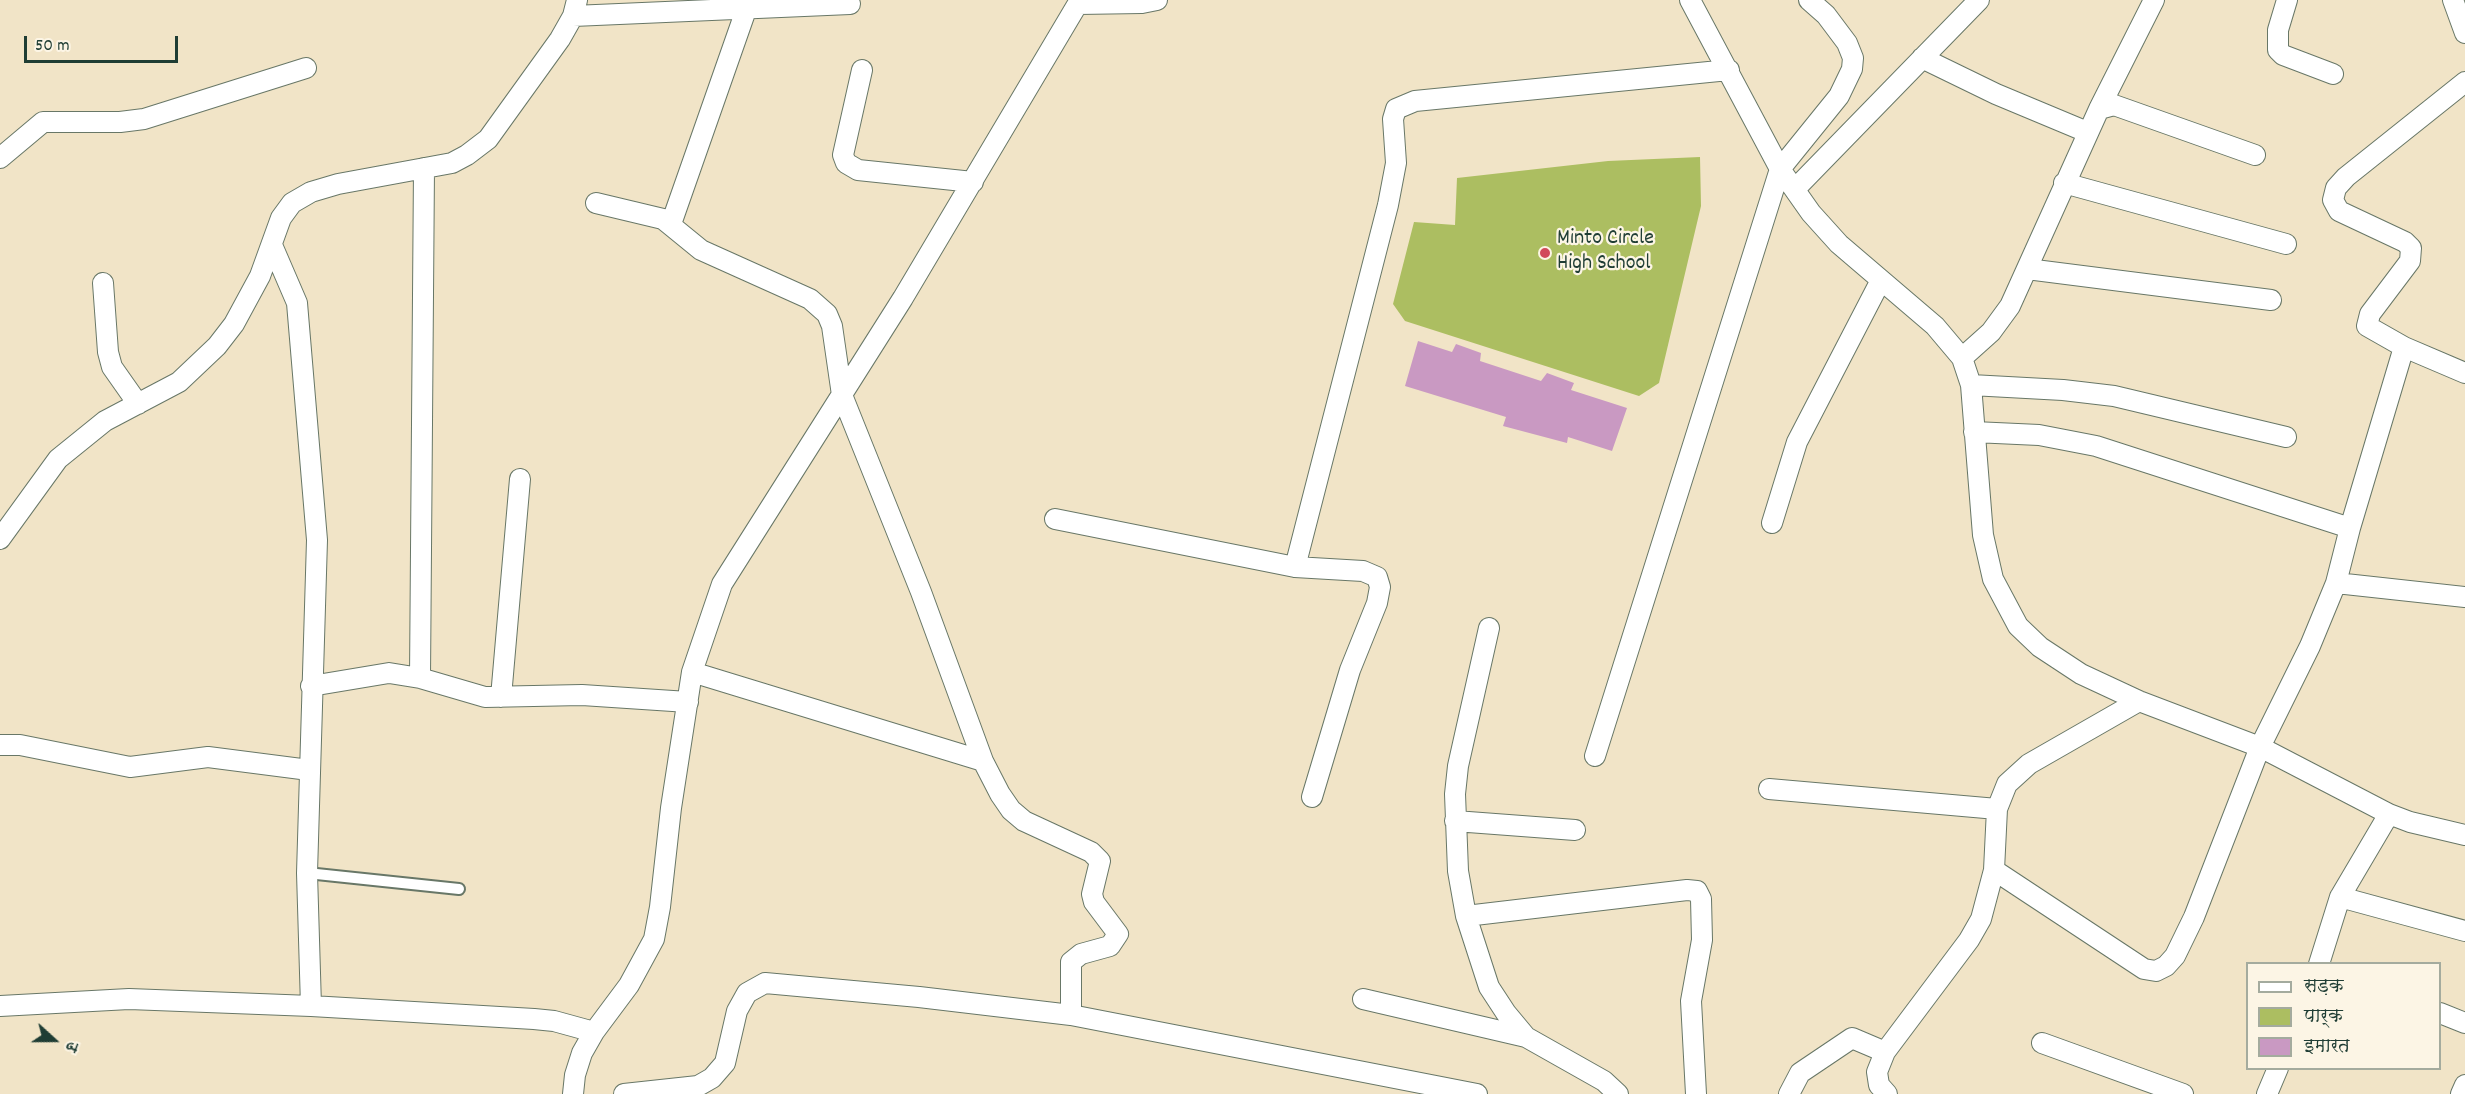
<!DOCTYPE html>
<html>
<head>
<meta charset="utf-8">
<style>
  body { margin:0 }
  #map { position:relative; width:2465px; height:1094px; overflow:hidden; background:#f1e4c7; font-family:Dekko,"Playpen Sans Deva",sans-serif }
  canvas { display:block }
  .legend { position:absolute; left:2246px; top:962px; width:195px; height:108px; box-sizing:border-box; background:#fcf5e5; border:2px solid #a4ab9e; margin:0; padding:8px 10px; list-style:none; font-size:18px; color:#1f3d34 }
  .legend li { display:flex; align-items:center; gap:12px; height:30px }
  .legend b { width:30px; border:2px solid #a4ab9e }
  .north { position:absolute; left:24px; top:1010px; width:60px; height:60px; -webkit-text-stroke:4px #fcf5e5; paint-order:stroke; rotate:111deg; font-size:16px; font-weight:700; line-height:24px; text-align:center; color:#1f3d34 }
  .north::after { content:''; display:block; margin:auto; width:21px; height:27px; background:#1f3d34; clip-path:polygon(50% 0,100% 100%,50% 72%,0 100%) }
  .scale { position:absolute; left:24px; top:36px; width:154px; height:27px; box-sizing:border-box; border:3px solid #1f3d34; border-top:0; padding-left:8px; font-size:18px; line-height:21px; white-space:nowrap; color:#1f3d34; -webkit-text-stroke:4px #fcf5e5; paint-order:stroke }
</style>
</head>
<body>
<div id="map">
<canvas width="2465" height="1094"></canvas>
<ul class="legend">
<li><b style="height:8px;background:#fff"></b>सड़क</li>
<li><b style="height:16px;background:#acbe61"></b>पार्क</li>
<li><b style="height:16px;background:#c999c2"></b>इमारत</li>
</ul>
<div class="north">उ</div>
<div class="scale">50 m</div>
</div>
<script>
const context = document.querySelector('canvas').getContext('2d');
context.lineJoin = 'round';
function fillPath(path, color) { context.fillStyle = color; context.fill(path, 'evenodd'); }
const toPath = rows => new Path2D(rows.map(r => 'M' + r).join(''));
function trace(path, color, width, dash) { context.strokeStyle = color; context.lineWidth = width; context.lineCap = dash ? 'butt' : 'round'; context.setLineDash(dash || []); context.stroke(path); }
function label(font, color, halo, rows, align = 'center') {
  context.font = font + ' Dekko,sans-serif'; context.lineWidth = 4.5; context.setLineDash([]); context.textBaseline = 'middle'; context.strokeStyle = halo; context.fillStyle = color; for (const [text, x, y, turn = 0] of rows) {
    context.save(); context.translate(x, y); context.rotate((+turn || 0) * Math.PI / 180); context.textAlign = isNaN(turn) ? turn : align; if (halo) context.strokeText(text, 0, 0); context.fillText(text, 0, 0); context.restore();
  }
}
const green = toPath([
  [1700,157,1701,206,1659,383,1639,396,1405,321,1393,304,1414,222,1455,225,1457,178,1608,161]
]);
const building = toPath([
  [1418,341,1452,352,1456,344,1481,353,1480,361,1541,381,1547,373,1574,383,1571,390,1627,408,1612,451,1568,437,1567,443,1503,426,1506,417,1405,386]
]);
const lane = toPath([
  [307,873,459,889]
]);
const street = toPath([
  [1690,0,1780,169,1811,213,1839,244,1935,326,1962,358,1971,385,1983,535,1993,579,2018,626,2040,647,2081,674,2139,701,2260,747,2389,814,2410,822,2465,835],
  [2287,0,2278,30,2278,50,2283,55,2333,74],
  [2453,0,2465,33],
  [1078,4,1142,3,1157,0],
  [573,16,850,4],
  [1922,58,1996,94,2087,132],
  [862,70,843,155,846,163,858,170,973,182],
  [2465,82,2346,177,2336,188,2333,200,2339,211,2405,242,2411,248,2410,261,2370,314,2367,326,2404,347,2465,373],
  [2099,109,2154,0],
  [0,158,43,122,120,122,144,119,306,68],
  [2064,183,2286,244],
  [1795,189,1979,0],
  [596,203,663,219,701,250,810,299,827,314,832,326,842,395,921,592,983,761,1000,794,1011,810,1024,821,1091,852,1100,861,1092,894,1094,902,1118,934,1110,946,1081,954,1071,962,1071,1015],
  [671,224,746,10],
  [272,245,297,303,317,540,307,873,311,1006],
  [2027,269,2271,300],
  [103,283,108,352,112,367,138,404],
  [1962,358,1991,332,2010,306,2099,109,2114,105,2255,155],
  [1971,385,2063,390,2114,396,2286,437],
  [1974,432,2039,435,2096,446,2350,528],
  [1055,519,1295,567,1363,571,1377,577,1380,587,1377,603,1350,670,1312,797],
  [1772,523,1797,442,1881,280],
  [0,539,58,459,105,421,179,382,217,346,234,324,260,276,281,218,292,203,311,192,338,184,452,163,467,155,488,139,560,39,573,16,577,0],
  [1295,567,1388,205,1396,163,1393,119,1396,109,1415,101,1729,70],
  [2336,583,2465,597],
  [1489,628,1458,766,1455,794,1458,871,1466,916,1489,987,1506,1013,1526,1037,1604,1081,1618,1094],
  [692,672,983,761],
  [420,678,424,168],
  [311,686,389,673,420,678,485,697,582,695,688,702],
  [501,697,520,479],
  [0,745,20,745,130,767,208,757,309,770],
  [1595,756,1780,169,1839,96,1852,69,1853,58,1847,43,1826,15,1809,0],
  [1769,789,1997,809],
  [1455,821,1575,830],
  [1994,870,2144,969,2156,971,2166,966,2175,956,2194,917,2260,747,2310,646,2336,583,2350,528,2404,347],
  [2340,897,2465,931],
  [1466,916,1687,890,1697,891,1701,899,1702,940,1691,1001,1696,1094],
  [2319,964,2340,897,2389,814],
  [1363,999,1526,1037],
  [0,1006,129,999,311,1006,534,1019,554,1021,594,1032],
  [2440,1013,2465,1023],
  [2042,1043,2183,1094],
  [573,1094,575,1075,582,1053,594,1032,629,985,654,939,660,907,671,808,692,672,722,584,903,298,1080,0],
  [624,1094,698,1086,712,1078,725,1063,737,1011,747,993,765,983,919,997,1071,1015,1477,1094],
  [1789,1094,1800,1073,1852,1038,1885,1052],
  [1887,1094,1879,1085,1877,1072,1885,1052,1969,940,1981,919,1994,870,1997,809,2007,784,2029,764,2139,701],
  [2267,1094,2278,1068],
  [2461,1094,2465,1085]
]);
const markers = [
  [1545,253,6,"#d1495b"]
];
const poiNames = [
  ["Minto Circle",1557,240],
  ["High School",1557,265]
];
fillPath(green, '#acbe61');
fillPath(building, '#c999c2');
trace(lane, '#687767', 14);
trace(street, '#687767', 22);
trace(lane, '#fff', 10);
trace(street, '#fff', 20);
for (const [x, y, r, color] of markers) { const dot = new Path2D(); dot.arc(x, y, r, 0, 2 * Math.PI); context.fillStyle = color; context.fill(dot); trace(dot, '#fcf5e5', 2); }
label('22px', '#1f3d34', '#fcf5e5', poiNames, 'left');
</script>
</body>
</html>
